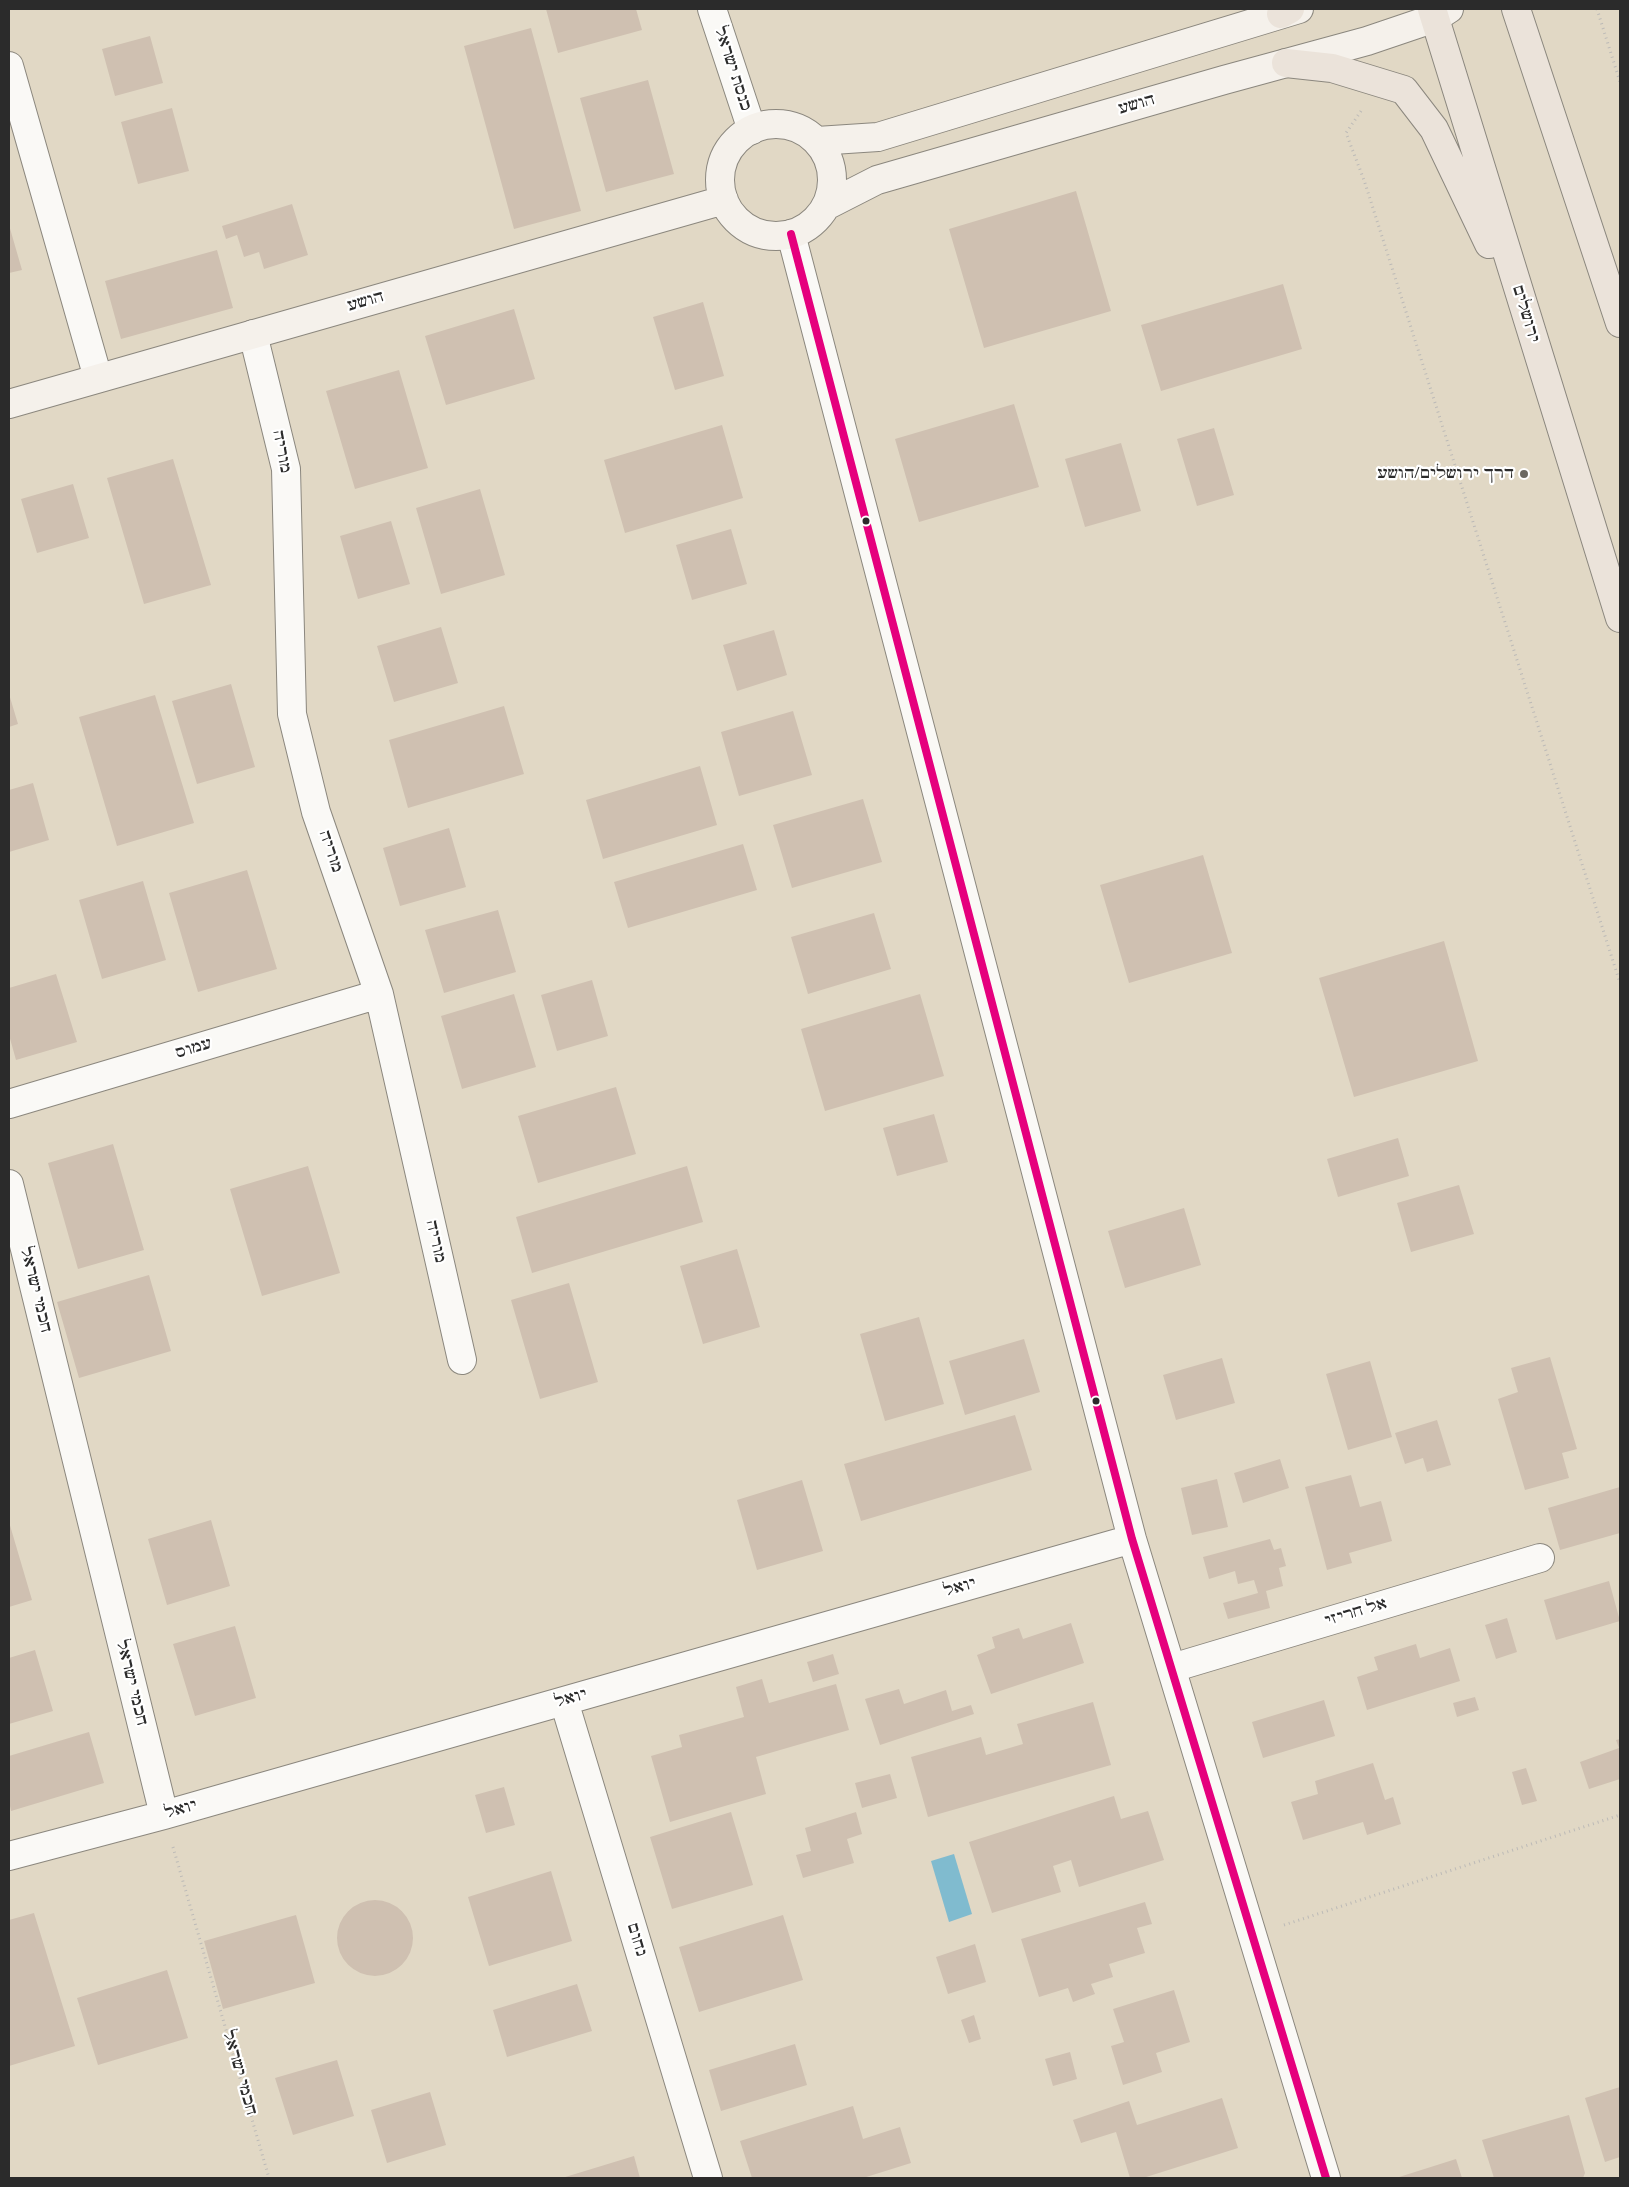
<!DOCTYPE html>
<html>
<head>
<meta charset="utf-8">
<style>
  body { margin:0 }
  #map { position:relative; width:1629px; height:2187px; overflow:hidden; background:#e1d8c5; font-family:Cardo,serif }
  canvas { display:block }
  .frame { position:absolute; inset:0; border:10px solid #2b2b2b; pointer-events:none }
</style>
</head>
<body>
<div id="map">
<canvas width="1629" height="2187"></canvas>
<div class="frame"></div>
</div>
<script>
const context = document.querySelector('canvas').getContext('2d');
context.lineJoin = 'round';
function fillPath(path, color) { context.fillStyle = color; context.fill(path, 'evenodd'); }
const toPath = rows => new Path2D(rows.map(r => 'M' + r).join(''));
function trace(path, color, width, dash) { context.strokeStyle = color; context.lineWidth = width; context.lineCap = dash ? 'butt' : 'round'; context.setLineDash(dash || []); context.stroke(path); }
function label(font, color, halo, rows, align = 'center') {
  context.font = font + ' Cardo,"Frank Ruhl Libre",serif'; context.lineWidth = 4.5; context.setLineDash([]); context.textBaseline = 'middle'; context.strokeStyle = halo; context.fillStyle = color; for (const [text, x, y, turn = 0] of rows) {
    context.save(); context.translate(x, y); context.rotate((+turn || 0) * Math.PI / 180); context.textAlign = isNaN(turn) ? turn : align; if (halo) context.strokeText(text, 0, 0); context.fillText(text, 0, 0); context.restore();
  }
}
const water = toPath([
  [954,1854,972,1914,949,1922,931,1861]
]);
const building = toPath([
  [546,9,636,9,642,30,558,53],
  [531,28,581,211,514,229,464,46],
  [150,36,163,83,115,96,102,49],
  [648,80,674,174,606,192,580,98],
  [172,108,189,171,138,184,121,122],
  [1076,191,1111,311,984,348,949,229],
  [292,204,308,255,264,269,259,252,244,257,237,235,226,239,222,226],
  [9,225,22,270,9,273],
  [217,250,233,308,121,339,105,281],
  [1283,284,1302,349,1161,391,1141,325],
  [703,302,724,376,675,390,653,317],
  [514,309,535,379,446,405,425,336],
  [399,370,428,468,355,489,326,391],
  [1014,404,1039,487,919,522,895,439],
  [722,425,743,498,625,533,604,460],
  [1214,428,1234,495,1197,506,1177,439],
  [1121,443,1141,511,1085,527,1065,459],
  [173,459,211,585,144,604,107,478],
  [73,484,89,538,37,553,21,499],
  [480,489,505,575,441,594,416,508],
  [391,521,410,584,358,599,340,536],
  [731,529,747,584,692,600,676,545],
  [441,627,458,683,394,702,377,646],
  [774,630,787,675,737,691,723,645],
  [231,684,255,767,197,784,172,701],
  [9,694,18,724,9,727],
  [155,695,194,823,117,846,79,717],
  [504,706,524,774,408,808,389,740],
  [793,711,812,775,739,796,721,732],
  [700,766,717,825,603,859,586,800],
  [33,783,49,840,9,852,9,790],
  [863,799,882,862,792,888,773,825],
  [449,828,466,887,400,906,383,848],
  [743,844,757,890,628,928,614,882],
  [1203,855,1232,953,1129,983,1100,885],
  [247,870,277,969,198,992,169,893],
  [143,881,166,960,102,979,79,900],
  [498,910,516,972,444,993,425,930],
  [874,913,891,969,808,994,791,937],
  [1444,941,1478,1061,1354,1097,1319,978],
  [56,974,77,1042,16,1060,9,1035,9,988],
  [592,980,608,1036,557,1051,541,995],
  [514,994,536,1067,462,1089,441,1016],
  [920,994,944,1076,825,1111,801,1029],
  [616,1087,636,1154,538,1183,518,1116],
  [934,1114,948,1162,897,1176,883,1128],
  [1398,1138,1409,1176,1338,1197,1327,1159],
  [113,1144,144,1250,78,1269,48,1163],
  [308,1166,340,1273,262,1296,230,1189],
  [687,1166,703,1222,532,1273,516,1217],
  [1459,1185,1474,1234,1411,1252,1397,1203],
  [1184,1208,1201,1265,1125,1288,1108,1231],
  [737,1249,760,1327,703,1344,680,1266],
  [149,1275,171,1351,79,1378,57,1302],
  [569,1283,598,1382,540,1399,511,1300],
  [919,1317,944,1404,885,1421,860,1334],
  [1024,1339,1040,1392,965,1415,949,1361],
  [1550,1357,1577,1449,1562,1453,1569,1478,1525,1490,1498,1399,1518,1392,1511,1368],
  [1222,1358,1235,1403,1176,1420,1163,1375],
  [1370,1361,1392,1437,1348,1450,1326,1374],
  [1015,1415,1032,1470,861,1521,844,1464],
  [1437,1420,1451,1465,1427,1472,1423,1458,1405,1464,1395,1433],
  [1280,1459,1289,1488,1243,1503,1234,1473],
  [1351,1475,1360,1507,1381,1501,1392,1541,1349,1553,1352,1563,1327,1570,1305,1487],
  [1217,1479,1228,1527,1192,1535,1181,1488],
  [802,1480,823,1551,757,1570,737,1500],
  [1620,1487,1620,1533,1560,1550,1548,1508],
  [211,1520,230,1586,167,1605,148,1539],
  [9,1522,32,1600,9,1607],
  [1270,1539,1274,1550,1281,1548,1286,1566,1279,1568,1283,1586,1266,1591,1270,1608,1228,1619,1223,1603,1258,1593,1254,1580,1238,1584,1235,1571,1209,1579,1203,1557],
  [1609,1581,1620,1621,1556,1640,1544,1600],
  [1507,1618,1517,1652,1496,1659,1485,1625],
  [1071,1623,1084,1663,991,1694,977,1655,995,1648,992,1637,1019,1628,1023,1639],
  [235,1626,256,1698,195,1716,173,1644],
  [1416,1644,1420,1658,1450,1648,1460,1681,1367,1710,1357,1677,1378,1670,1374,1657],
  [35,1650,53,1711,9,1724,9,1658],
  [833,1654,839,1674,813,1682,807,1662],
  [762,1679,769,1703,836,1684,849,1730,756,1757,766,1794,670,1822,651,1756,682,1747,679,1735,744,1717,736,1687],
  [899,1689,904,1704,946,1690,952,1711,971,1705,974,1714,880,1745,865,1699],
  [1475,1697,1479,1710,1457,1717,1453,1703],
  [1324,1700,1335,1736,1263,1758,1252,1722],
  [1093,1702,1111,1765,928,1817,911,1757,981,1737,986,1755,1023,1744,1017,1724],
  [89,1732,104,1783,11,1811,9,1801,9,1756],
  [1620,1739,1620,1779,1589,1789,1580,1762,1619,1748,1616,1740],
  [1373,1763,1385,1800,1393,1797,1401,1824,1367,1835,1363,1822,1303,1840,1291,1802,1318,1794,1315,1781],
  [1526,1768,1537,1801,1522,1805,1512,1772],
  [890,1774,897,1798,862,1808,855,1783],
  [504,1787,515,1825,486,1833,475,1795],
  [1114,1796,1121,1819,1148,1811,1164,1860,1079,1887,1071,1860,1053,1866,1061,1892,992,1913,969,1842],
  [731,1812,753,1885,672,1909,650,1837],
  [856,1812,862,1834,847,1839,854,1863,803,1878,796,1855,811,1851,805,1828],
  [551,1871,572,1941,489,1966,468,1897],
  '337 1938a38 38 0 1 1 76 0a38 38 0 1 1-76 0Z',
  [1145,1902,1152,1924,1137,1928,1145,1953,1109,1964,1113,1977,1091,1984,1095,1994,1073,2002,1068,1988,1039,1997,1021,1939],
  [34,1913,75,2046,9,2066,9,1920],
  [296,1915,315,1983,223,2009,204,1941],
  [783,1915,803,1980,699,2012,679,1947],
  [975,1944,986,1982,948,1994,936,1957],
  [167,1970,188,2038,98,2065,77,1998],
  [577,1984,592,2031,507,2057,493,2010],
  [1174,1990,1190,2042,1156,2053,1162,2072,1123,2085,1111,2046,1124,2042,1113,2009],
  [974,2015,981,2039,969,2043,961,2020],
  [795,2044,807,2085,721,2111,709,2070],
  [1070,2052,1077,2079,1053,2086,1045,2059],
  [337,2060,354,2116,293,2135,275,2078],
  [1620,2087,1620,2157,1605,2162,1585,2098],
  [430,2092,446,2145,387,2163,371,2110],
  [1222,2098,1238,2148,1143,2178,1130,2178,1116,2132,1081,2143,1073,2120,1129,2101,1137,2125],
  [853,2106,863,2139,900,2127,911,2163,863,2178,752,2178,740,2141],
  [1569,2115,1585,2173,1583,2178,1494,2178,1482,2140],
  [634,2156,640,2178,562,2178],
  [1456,2159,1462,2178,1396,2178]
]);
const path = toPath([
  [1597,9,1620,82],
  [1361,111,1346,133,1364,180,1620,983],
  [173,1847,269,2178],
  [1284,1925,1620,1815]
]);
const street = toPath([
  [712,9,752,130],
  [9,66,98,378],
  [791,234,1132,1539,1326,2178],
  [253,334,286,469,292,714,316,812,379,994,462,1360],
  [9,1104,379,994],
  [9,1184,164,1815],
  [1172,1668,1540,1558],
  [564,1701,708,2178],
  [9,1856,164,1815,1132,1539]
]);
const secondary = toPath([
  '720 180a56 56 0 1 1 112 0a56 56 0 1 1-112 0Z',
  [817,141,878,137,1299,9],
  [826,206,877,180,1224,80,1367,41,1435,18,1449,9],
  [9,404,724,200]
]);
const highway = toPath([
  [1432,9,1620,618],
  [1516,9,1620,323],
  [1281,14,1290,9],
  [1286,63,1332,68,1404,90,1434,129,1489,244]
]);
const bus1 = toPath([
  [791,234,1132,1539,1326,2178]
]);
const markers = [
  [1524,474,5,"#6b6861"],
  [866,521,4.5,"#2b2b2b"],
  [1096,1401,4.5,"#2b2b2b"]
];
const streetNames = [
  ["כנסת ישראל",732,69,72],
  ["הושע",1137,105,-16],
  ["הושע",366,302,-16],
  ["ירושלים",1525,314,73],
  ["מוריה",281,452,79],
  ["מוריה",330,852,71],
  ["עמוס",194,1049,-17],
  ["מוריה",435,1242,77],
  ["חכמי ישראל",35,1290,76],
  ["יואל",960,1588,-16],
  ["אל חריזי",1356,1613,-17],
  ["חכמי ישראל",131,1683,76],
  ["יואל",571,1699,-16],
  ["יואל",181,1810,-16],
  ["נחום",636,1940,73],
  ["חכמי ישראל",239,2073,74]
];
const poiNames = [
  ["דרך ירושלים/הושע",1514,474]
];
fillPath(water, '#80bbcf');
fillPath(building, '#cfc0b1');
trace(street, '#8b877e', 30);
trace(secondary, '#8b877e', 30);
trace(highway, '#8b877e', 30);
trace(path, '#bcbab7', 3, [1, 4]);
trace(street, '#faf9f6', 28);
trace(secondary, '#f5f1eb', 28);
trace(highway, '#ebe3da', 28);
trace(bus1, '#e5007d', 8);
for (const [x, y, r, color] of markers) { const dot = new Path2D(); dot.arc(x, y, r, 0, 2 * Math.PI); context.fillStyle = color; context.fill(dot); trace(dot, '#fff', 2); }
label('16px', '#2b2b2b', '#fff', streetNames);
label('16px', '#2b2b2b', '#fff', poiNames, 'right');
</script>
</body>
</html>
